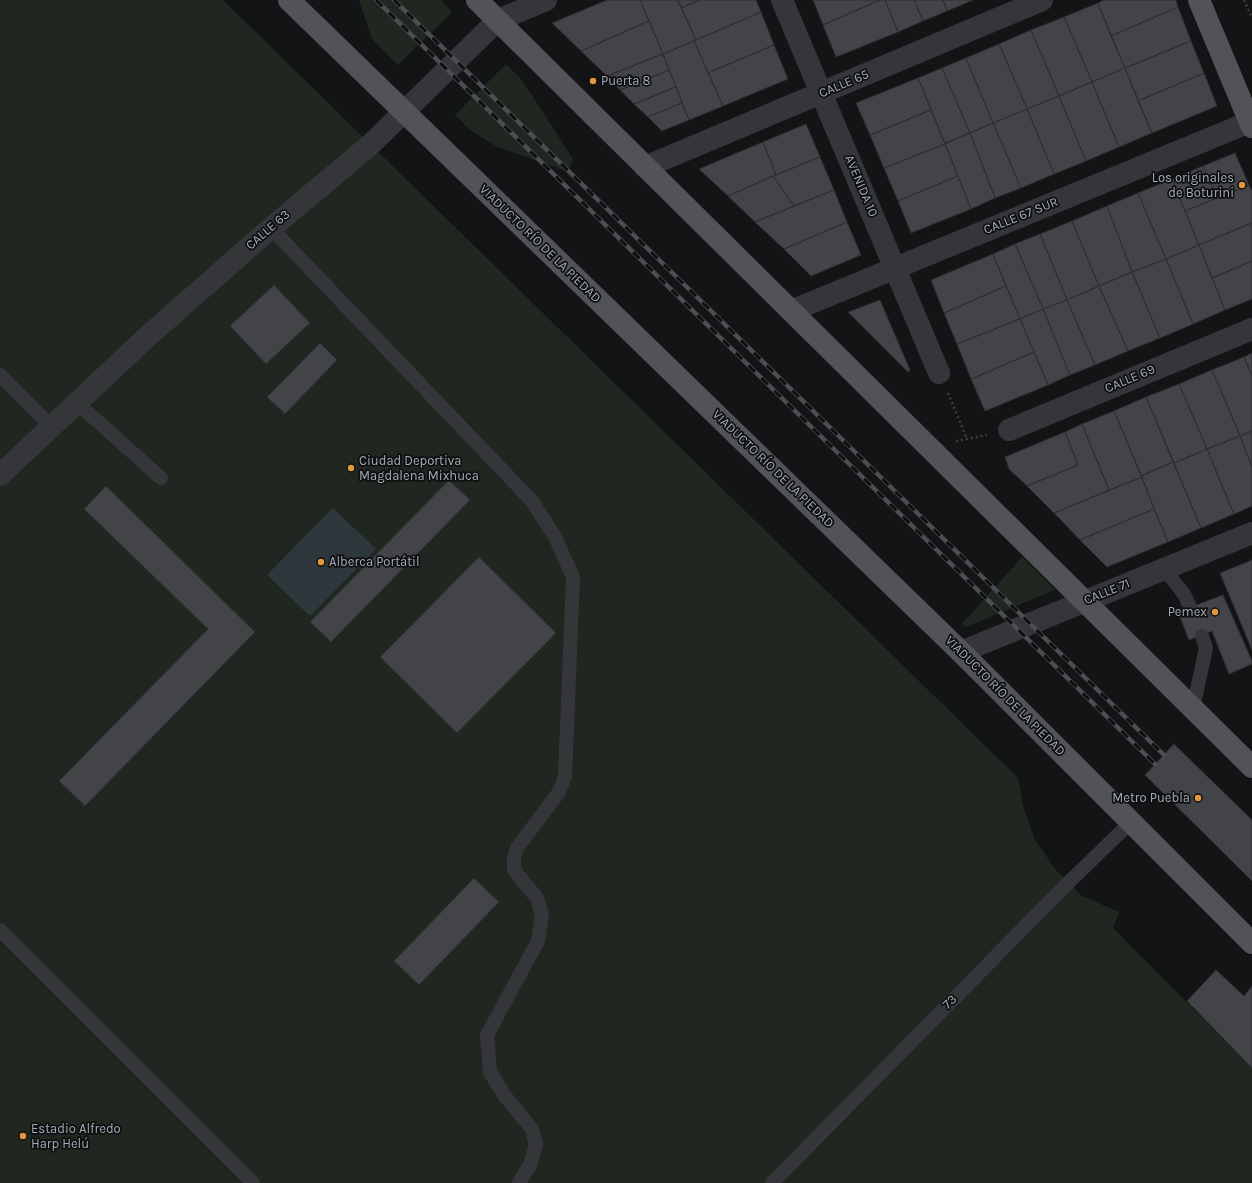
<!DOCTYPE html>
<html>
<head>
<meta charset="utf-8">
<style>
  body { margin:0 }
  canvas { display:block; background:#131415 }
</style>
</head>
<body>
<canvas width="1252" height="1183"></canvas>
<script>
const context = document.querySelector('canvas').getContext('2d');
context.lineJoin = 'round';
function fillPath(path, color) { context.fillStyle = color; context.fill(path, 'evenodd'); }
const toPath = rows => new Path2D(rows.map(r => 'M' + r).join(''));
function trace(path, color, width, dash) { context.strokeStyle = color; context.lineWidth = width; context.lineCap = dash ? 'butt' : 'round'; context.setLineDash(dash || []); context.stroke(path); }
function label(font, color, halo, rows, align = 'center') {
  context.font = font + ' Karla,sans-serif'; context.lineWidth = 3.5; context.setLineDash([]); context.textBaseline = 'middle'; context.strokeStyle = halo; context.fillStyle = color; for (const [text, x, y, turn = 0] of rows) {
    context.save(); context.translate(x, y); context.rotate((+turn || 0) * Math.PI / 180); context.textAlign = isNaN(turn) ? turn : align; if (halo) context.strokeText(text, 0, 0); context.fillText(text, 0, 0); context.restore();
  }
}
const green = toPath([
  [0,0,223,0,1018,778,1024,809,1034,838,1055,869,1082,896,1119,912,1113,928,1252,1068,1252,1183,0,1183],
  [359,0,441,0,452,12,398,65,372,39],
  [506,64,522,80,573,159,571,166,568,169,563,170,498,147,471,131,455,115],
  [1022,557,1055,590,966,627,962,624]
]);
const water = toPath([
  [333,508,376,549,310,616,267,575]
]);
const building = toPath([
  [607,0,640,0,649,21,581,51,552,23,607,0],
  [640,0,678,0,696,40,663,54,640,0],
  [678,0,700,0,681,8,678,0],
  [700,0,756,0,761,12,696,40,681,8,700,0],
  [813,0,880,0,823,25,813,0],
  [880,0,885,0,898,32,836,57,823,25,880,0],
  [885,0,914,0,923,21,898,32,885,0],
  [914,0,943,0,947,11,923,21,914,0],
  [943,0,973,0,947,11,943,0],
  [1104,0,1176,0,1178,7,1111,36,1098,3,1104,0],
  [1098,3,1125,68,1092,82,1064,17,1098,3],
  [1178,7,1191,41,1125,68,1111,36,1178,7],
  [761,12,774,45,708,73,694,41,761,12],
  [1064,17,1092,82,1059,96,1031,30,1064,17],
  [649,21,663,54,607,76,581,51,649,21],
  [1031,30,1059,96,1027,109,999,44,1031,30],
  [694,41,723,106,689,120,663,54,694,41],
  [1191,41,1204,73,1138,101,1125,68,1191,41],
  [999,44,1027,109,993,123,966,58,999,44],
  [774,45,788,79,723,106,708,73,774,45],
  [663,54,669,70,620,90,607,76,663,54],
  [966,58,993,123,970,133,942,68,966,58],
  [942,68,970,133,945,143,918,78,942,68],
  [1125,68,1152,133,1119,147,1092,82,1125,68],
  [669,70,676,87,634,104,620,90,669,70],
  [1204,73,1217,106,1152,133,1138,101,1204,73],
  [918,78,931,110,870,135,856,103,918,78],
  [1092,82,1119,147,1086,161,1059,96,1092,82],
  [676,87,682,103,648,117,634,104,676,87],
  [1059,96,1086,161,1054,174,1027,109,1059,96],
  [682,103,689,120,662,131,648,117,682,103],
  [1027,109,1054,174,1021,188,993,123,1027,109],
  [931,110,945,144,884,168,870,135,931,110],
  [993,123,1021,188,995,198,970,133,993,123],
  [806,124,820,157,776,175,763,142,806,124],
  [970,133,995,198,971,209,945,144,970,133],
  [763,142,776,175,728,196,699,169,763,142],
  [945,144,958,176,898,201,884,168,945,144],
  [1235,153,1249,185,1217,198,1203,166,1235,153],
  [820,157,834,190,794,206,773,176,820,157],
  [1203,166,1217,198,1185,211,1172,179,1203,166],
  [773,176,794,206,755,222,728,196,773,176],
  [958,176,971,209,911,233,898,201,958,176],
  [1172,179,1199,245,1166,259,1138,193,1172,179],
  [1249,185,1252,191,1252,223,1199,245,1185,211,1249,185],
  [834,190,847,222,784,249,755,222,834,190],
  [1138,193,1166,259,1132,272,1107,206,1138,193],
  [1107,206,1132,272,1099,286,1072,221,1107,206],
  [1072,221,1099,286,1067,300,1040,234,1072,221],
  [847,222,861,255,811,276,784,249,847,222],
  [1252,223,1252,261,1212,278,1199,245,1252,223],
  [1040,234,1067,300,1043,309,1015,244,1040,234],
  [1015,244,1043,309,1020,319,993,254,1015,244],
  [1199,245,1225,310,1193,324,1166,259,1199,245],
  [993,254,1006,286,944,313,931,280,993,254],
  [1166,259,1193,324,1160,338,1132,272,1166,259],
  [1252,261,1252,299,1225,310,1212,278,1252,261],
  [1132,272,1160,338,1128,351,1099,286,1132,272],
  [274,285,310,323,266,364,230,326,274,285],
  [1006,286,1020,319,957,344,944,313,1006,286],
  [1099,286,1128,351,1095,365,1067,300,1099,286],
  [880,300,910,370,908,372,848,312,880,300],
  [1067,300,1095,365,1070,375,1043,309,1067,300],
  [1043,309,1070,375,1048,385,1020,319,1043,309],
  [1020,319,1034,352,971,379,957,344,1020,319],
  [320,343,337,360,285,414,267,397,320,343],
  [1034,352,1048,385,985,411,971,379,1034,352],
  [1252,353,1252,376,1244,357,1252,353],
  [1244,357,1252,376,1252,431,1240,436,1212,370,1244,357],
  [1212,370,1240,436,1207,449,1179,384,1212,370],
  [1179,384,1207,449,1174,463,1146,397,1179,384],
  [1146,397,1173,462,1141,476,1114,411,1146,397],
  [1114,411,1142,477,1109,490,1082,424,1114,411],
  [1082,424,1109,490,1054,513,1027,486,1078,465,1065,432,1082,424],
  [1252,431,1252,467,1240,436,1252,431],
  [1065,432,1078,465,1027,486,1009,469,1005,457,1065,432],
  [1240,436,1252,467,1252,506,1234,514,1207,449,1240,436],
  [1207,449,1234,514,1201,528,1174,463,1207,449],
  [1173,462,1201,528,1168,542,1141,476,1173,462],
  [1142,477,1154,509,1080,540,1054,513,1142,477],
  [449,480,470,500,331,642,310,622,449,480],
  [106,486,255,632,85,806,59,781,208,629,84,509,106,486],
  [1154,509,1168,542,1107,567,1080,540,1154,509],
  [479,557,556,633,457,733,380,657,479,557],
  [1252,560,1252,650,1220,573,1252,560],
  [1223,595,1252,661,1252,664,1229,674,1212,631,1189,640,1178,612,1223,595],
  [1174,744,1252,820,1252,881,1145,775,1174,744],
  [474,878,499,902,419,985,394,961,474,878],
  [1216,970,1244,996,1252,986,1252,1068,1187,1001,1216,970]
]);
const path = toPath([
  [1244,0,1252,18],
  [948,393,967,439],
  [956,441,987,435]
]);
const lane = toPath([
  [271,228,532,501,555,537,573,577,565,777,559,792,517,848,514,858,514,870,537,898,542,915,538,941,487,1035,490,1072,504,1095,532,1129,536,1145,530,1165,519,1183],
  [0,375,51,426],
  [76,402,161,478],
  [1164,569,1184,594,1190,607],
  [1193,708,1206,648,1202,636],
  [0,930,253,1183],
  [772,1183,1068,883,1131,822]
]);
const street = toPath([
  [782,0,939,373],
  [645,167,1042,0],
  [791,311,1250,122],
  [1009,430,1252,329],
  [0,475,148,336,271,228,370,145,498,20,546,0],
  [961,652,1252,533]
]);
const primary = toPath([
  [289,0,961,652,1252,943],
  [477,0,1252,767],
  [1199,0,1252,127]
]);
const rail = toPath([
  [376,0,1155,764],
  [394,0,1164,755]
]);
const markers = [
  [593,81,4,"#e2973e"],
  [1242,185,4,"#e2973e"],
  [351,468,4,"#e2973e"],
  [321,562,4,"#e2973e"],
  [1215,612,4,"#e2973e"],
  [1198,798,4,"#e2973e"],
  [23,1136,4,"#e2973e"]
];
const poiNames = [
  ["Puerta 8",601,81],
  ["Los originales",1234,178,"right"],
  ["de Boturini",1234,193,"right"],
  ["Ciudad Deportiva",359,461],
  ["Magdalena Mixhuca",359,476],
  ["Alberca Portátil",329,562],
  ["Pemex",1207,612,"right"],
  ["Metro Puebla",1190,798,"right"],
  ["Estadio Alfredo",31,1129],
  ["Harp Helú",31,1144]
];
const streetNames = [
  ["CALLE 65",844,84,-23],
  ["AVENIDA 10",861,186,67],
  ["CALLE 67 SUR",1021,216,-22],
  ["CALLE 63",268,230,-41],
  ["VIADUCTO RÍO DE LA PIEDAD",540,244,44],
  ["CALLE 69",1130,379,-23],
  ["VIADUCTO RÍO DE LA PIEDAD",773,469,44],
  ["CALLE 71",1107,592,-22],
  ["VIADUCTO RÍO DE LA PIEDAD",1005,696,45],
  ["73",950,1002,-45]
];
fillPath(green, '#202720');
fillPath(water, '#2e373c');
fillPath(building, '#424448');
trace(building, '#2e2e31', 1);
trace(path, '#3b3d40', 2.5, [2, 3]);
trace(lane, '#35363a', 14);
trace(street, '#35363a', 22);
trace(primary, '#515358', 22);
trace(rail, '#4c4e52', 4.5);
trace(rail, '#0e0f10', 3, [9]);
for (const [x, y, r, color] of markers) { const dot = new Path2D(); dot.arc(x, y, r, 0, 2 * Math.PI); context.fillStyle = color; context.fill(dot); trace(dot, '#0e0f10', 1.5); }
label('13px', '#a6acb4', '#0e0f10', poiNames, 'left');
label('13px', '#a6acb4', '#0e0f10', streetNames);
</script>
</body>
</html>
